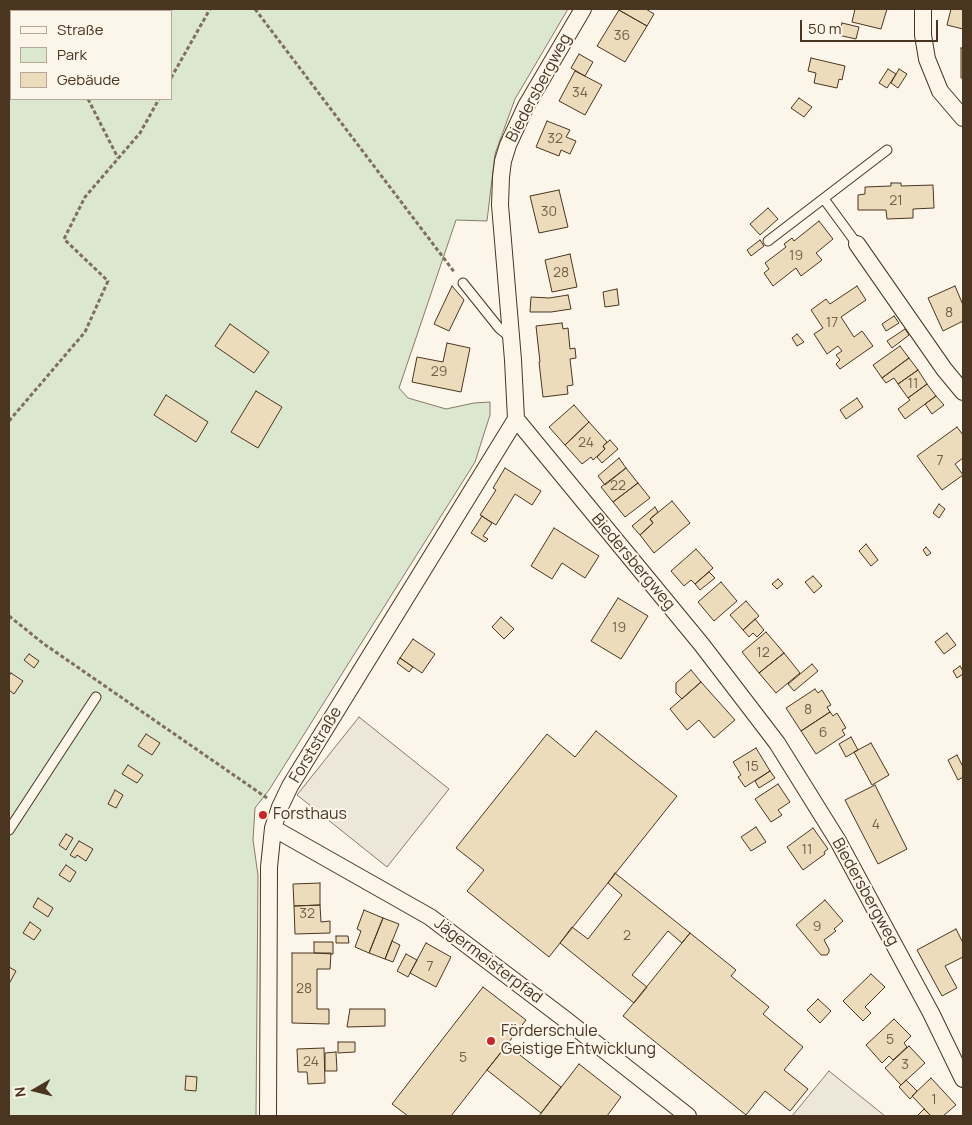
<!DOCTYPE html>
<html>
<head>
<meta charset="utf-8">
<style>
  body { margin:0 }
  #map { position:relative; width:972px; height:1125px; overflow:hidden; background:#fbf6e9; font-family:Manrope,sans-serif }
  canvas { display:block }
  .frame { position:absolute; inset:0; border:10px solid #4a3520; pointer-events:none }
  .legend { position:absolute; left:10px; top:10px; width:162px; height:90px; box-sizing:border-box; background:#fbf6e9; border:1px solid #b4a999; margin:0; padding:6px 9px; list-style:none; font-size:15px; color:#4a3520 }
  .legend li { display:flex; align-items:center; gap:10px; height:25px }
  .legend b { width:25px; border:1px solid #b4a999 }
  .north { position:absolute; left:10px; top:1065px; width:50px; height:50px; -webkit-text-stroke:4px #fbf6e9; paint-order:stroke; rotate:262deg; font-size:14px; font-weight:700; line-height:20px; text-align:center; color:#4a3520 }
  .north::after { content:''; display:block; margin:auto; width:18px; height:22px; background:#4a3520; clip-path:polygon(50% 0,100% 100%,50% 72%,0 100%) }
  .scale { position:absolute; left:800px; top:20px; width:138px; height:22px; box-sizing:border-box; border:2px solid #4a3520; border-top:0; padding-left:6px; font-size:15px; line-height:18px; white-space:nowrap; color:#4a3520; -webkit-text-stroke:4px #fbf6e9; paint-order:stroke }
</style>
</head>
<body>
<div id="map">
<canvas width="972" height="1125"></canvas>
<div class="frame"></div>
<ul class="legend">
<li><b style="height:6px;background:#fbf6e9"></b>Straße</li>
<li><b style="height:14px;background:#dce7d0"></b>Park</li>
<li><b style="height:14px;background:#ecdcbc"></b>Gebäude</li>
</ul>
<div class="north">N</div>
<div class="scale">50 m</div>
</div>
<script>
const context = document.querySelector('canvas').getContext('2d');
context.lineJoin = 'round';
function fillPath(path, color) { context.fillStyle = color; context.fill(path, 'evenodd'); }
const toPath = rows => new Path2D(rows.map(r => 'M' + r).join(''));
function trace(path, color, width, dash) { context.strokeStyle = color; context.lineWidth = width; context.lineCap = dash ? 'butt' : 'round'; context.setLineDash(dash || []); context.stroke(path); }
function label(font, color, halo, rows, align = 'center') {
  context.font = font + ' Manrope,sans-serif'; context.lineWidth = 4; context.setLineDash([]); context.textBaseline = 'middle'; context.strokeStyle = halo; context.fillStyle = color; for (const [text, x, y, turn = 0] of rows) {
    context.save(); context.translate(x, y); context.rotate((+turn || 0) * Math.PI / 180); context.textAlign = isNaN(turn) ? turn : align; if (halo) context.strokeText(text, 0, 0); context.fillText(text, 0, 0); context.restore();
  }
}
const green = toPath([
  [9,9,568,9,515,99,495,154,487,221,456,220,399,388,408,398,446,409,474,403,490,402,490,415,475,462,269,790,255,808,253,840,258,875,256,1116,9,1116,9,9],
  [11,11,171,11,171,99,11,99,11,11]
]);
const parking = toPath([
  [359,717,449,789,387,867,297,795,359,717],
  [829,1071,885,1116,792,1116,829,1071]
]);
const building = toPath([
  [617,9,646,9,654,14,647,26,617,9],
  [855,9,887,9,881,29,852,22,855,9],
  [951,9,963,9,963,29,947,25,951,9],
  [619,10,647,26,625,62,597,46,619,10],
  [842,23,859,27,856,39,838,35,842,23],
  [961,48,963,48,963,78,961,78,961,48],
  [579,54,593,62,585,76,571,68,579,54],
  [811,58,845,66,842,80,839,79,837,88,814,83,816,73,808,71,811,58],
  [888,69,896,74,887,88,879,83,888,69],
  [899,69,907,74,898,88,891,83,899,69],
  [575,71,602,85,585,115,559,101,575,71],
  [799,98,812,107,804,117,791,108,799,98],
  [547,121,570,130,566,137,576,141,570,154,561,150,559,156,536,147,547,121],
  [891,183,901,183,901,186,933,185,934,208,913,209,913,218,887,219,886,210,858,210,858,195,865,194,865,187,891,186,891,183],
  [559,190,568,227,539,233,530,196,559,190],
  [768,208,778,219,760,235,750,224,768,208],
  [819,221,833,239,816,253,822,260,801,276,796,268,773,286,764,273,769,269,765,263,786,247,784,244,792,238,794,241,819,221],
  [760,240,764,246,751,256,747,250,760,240],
  [570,254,577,287,552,292,545,260,570,254],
  [452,286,464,300,449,331,434,324,452,286],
  [857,286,866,300,841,317,854,337,862,331,873,346,840,369,836,364,840,360,836,355,842,351,838,346,827,354,814,334,823,328,811,310,826,299,830,304,857,286],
  [955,286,963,305,963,321,943,331,928,298,955,286],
  [617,289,619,305,605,307,603,292,617,289],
  [568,295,571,309,551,312,530,312,531,297,549,298,568,295],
  [894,316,899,323,886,331,882,324,894,316],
  [562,323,563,329,568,328,570,349,575,348,576,358,570,359,573,385,567,386,568,394,543,397,539,362,540,362,536,326,562,323],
  [230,324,269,352,254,373,215,346,230,324],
  [905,329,909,335,892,348,887,341,905,329],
  [797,334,804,342,797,346,792,338,797,334],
  [447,343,470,348,461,392,412,382,417,357,443,362,447,343],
  [900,346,909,358,882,378,873,365,900,346],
  [909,358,918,370,898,384,894,378,886,383,882,378,909,358],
  [918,370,927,384,908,398,898,384,918,370],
  [927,384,936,396,905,419,898,409,910,400,908,398,927,384],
  [256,391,282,407,258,448,231,432,256,391],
  [166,395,208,422,196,442,154,415,166,395],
  [936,396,944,405,932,414,925,404,936,396],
  [857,398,863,407,846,419,840,410,857,398],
  [574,405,589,422,565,445,549,427,574,405],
  [589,422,607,442,603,446,605,449,593,460,591,457,582,464,565,445,589,422],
  [957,427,963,435,963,458,955,464,963,475,942,490,917,456,957,427],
  [610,440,618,449,602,463,597,457,605,449,603,446,610,440],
  [619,458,626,468,605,485,598,476,619,458],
  [505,468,541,491,532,505,515,494,496,525,480,515,496,490,493,488,505,468],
  [626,468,638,483,613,502,601,487,626,468],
  [638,483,650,498,625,517,613,502,638,483],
  [672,501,690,523,654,553,640,535,653,523,650,519,672,501],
  [939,504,945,509,939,518,933,513,939,504],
  [655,507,658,512,650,519,653,523,640,535,632,526,655,507],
  [482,516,492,523,483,536,488,539,485,542,471,533,482,516],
  [554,528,599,556,585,578,562,563,552,579,531,566,554,528],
  [866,544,878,560,871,566,859,551,866,544],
  [926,547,931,553,927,556,923,550,926,547],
  [696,549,713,568,695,584,691,580,684,586,671,571,696,549],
  [709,572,715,578,700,590,695,584,709,572],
  [813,576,822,586,814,593,805,582,813,576],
  [778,579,783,584,777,589,772,584,778,579],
  [721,582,737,601,714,621,698,602,721,582],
  [618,598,648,616,621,659,591,641,618,598],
  [746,601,759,616,743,630,730,615,746,601],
  [501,617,514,629,504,639,492,627,501,617],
  [755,619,764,630,757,637,753,633,749,637,743,630,755,619],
  [766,632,784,653,759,673,742,652,766,632],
  [947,633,956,645,944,654,935,642,947,633],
  [413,639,435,654,422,673,400,658,413,639],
  [784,653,800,673,776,693,759,673,784,653],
  [29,654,39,661,34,668,24,660,29,654],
  [400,658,413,667,409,672,397,663,400,658],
  [812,664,818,671,794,691,788,684,812,664],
  [960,666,963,671,963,674,957,678,953,671,960,666],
  [691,670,701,682,682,699,676,693,676,683,691,670],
  [11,673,23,681,14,694,9,690,9,676,11,673],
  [701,682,735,720,714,738,699,720,687,730,670,709,701,682],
  [815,689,818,693,822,690,831,705,827,707,830,712,801,731,786,708,815,689],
  [830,712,833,716,837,713,846,728,842,730,845,735,816,754,801,731,830,712],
  [596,731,677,796,549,957,467,891,484,870,456,848,547,734,575,757,596,731],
  [146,734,160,743,152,755,138,746,146,734],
  [851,737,858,750,846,757,839,744,851,737],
  [871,743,889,775,872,785,854,752,871,743],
  [756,748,770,771,745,787,738,777,741,775,733,762,756,748],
  [957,755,963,767,963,777,958,780,948,760,957,755],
  [128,765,143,775,137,783,122,774,128,765],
  [770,771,775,778,759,788,755,781,770,771],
  [778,784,790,802,778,810,782,815,771,822,755,799,778,784],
  [875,785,907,849,878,864,845,800,875,785],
  [115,790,123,795,116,808,108,804,115,790],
  [756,827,766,842,751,851,741,837,756,827],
  [813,828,828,849,824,852,825,854,803,870,787,847,813,828],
  [66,834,73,838,66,850,59,845,66,834],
  [79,841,93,849,86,861,77,855,75,858,70,855,79,841],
  [66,865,76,872,70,882,59,875,66,865],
  [615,873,690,933,682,943,668,931,632,975,647,987,634,1003,560,943,572,927,588,939,622,895,608,883,615,873],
  [320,883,320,905,294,906,293,884,320,883],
  [38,898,53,908,48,917,33,907,38,898],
  [825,900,843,921,834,929,836,931,824,940,829,949,829,952,827,955,821,955,796,925,825,900],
  [320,905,321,922,330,921,330,933,295,934,294,906,320,905],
  [364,910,383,918,369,953,355,947,361,931,357,929,364,910],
  [383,918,399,924,385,959,369,953,383,918],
  [30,922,41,930,34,940,23,933,30,922],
  [956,929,963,943,963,957,945,966,957,988,942,996,917,950,956,929],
  [690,933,736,970,731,976,769,1007,763,1014,803,1047,784,1070,808,1089,790,1111,765,1091,746,1115,623,1016,690,933],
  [336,936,348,936,349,943,336,943,336,936],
  [392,941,400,945,393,962,385,959,392,941],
  [314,942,333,942,333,954,314,953,314,942],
  [426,943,451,957,436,987,410,973,426,943],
  [292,953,331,953,330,969,317,969,317,1009,329,1009,329,1024,292,1023,292,953],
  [406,954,417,960,408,977,397,971,406,954],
  [9,967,16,971,9,984,9,967],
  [871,974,885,987,865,1007,871,1013,863,1021,843,1001,871,974],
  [483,987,526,1020,451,1116,408,1116,392,1104,483,987],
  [818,999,831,1011,820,1023,807,1010,818,999],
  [350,1009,385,1009,385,1026,347,1027,350,1009],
  [894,1019,911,1036,904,1043,907,1047,893,1060,889,1056,882,1063,866,1045,894,1019],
  [338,1042,355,1042,355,1052,338,1053,338,1042],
  [507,1045,561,1087,541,1113,487,1070,507,1045],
  [909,1046,925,1063,901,1085,885,1068,909,1046],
  [324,1048,325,1083,308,1084,307,1072,298,1072,297,1049,324,1048],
  [336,1052,337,1071,325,1071,325,1053,336,1052],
  [579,1064,621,1097,607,1116,539,1116,579,1064],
  [186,1076,197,1077,196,1091,185,1090,186,1076],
  [931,1078,956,1105,943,1116,931,1116,912,1096,931,1078],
  [906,1080,917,1091,910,1099,899,1087,906,1080],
  [924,1109,931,1116,917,1116,924,1109]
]);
const path = toPath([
  [20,9,23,11],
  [255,9,455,273],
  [171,78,210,9],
  [88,99,118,158],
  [9,421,85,332,108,281,64,239,85,197,140,133,159,99],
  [9,616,44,644,267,798]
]);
const lane = toPath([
  [824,199,857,244],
  [768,241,887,150],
  [463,283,499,328,511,338],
  [9,830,96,697]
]);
const street = toPath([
  [583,9,526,106,508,145,503,161,501,177,500,205,513,360,516,419,702,645,777,743,838,841,931,1013,963,1079],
  [923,9,923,35,927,59,940,91,963,118],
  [857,244,944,369,963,392],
  [273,828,430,917,566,1020,688,1116],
  [268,1116,269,867,273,828,280,807,290,786,516,419]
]);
const markers = [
  [263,815,5,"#c62828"],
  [491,1041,5,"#c62828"]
];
const numberNames = [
  ["36",622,36],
  ["34",580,93],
  ["32",555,139],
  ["21",896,201],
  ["30",549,212],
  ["19",796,256],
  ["28",561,273],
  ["8",949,313],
  ["17",832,323],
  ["29",439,372],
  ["11",913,384],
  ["24",586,443],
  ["7",940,461],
  ["22",618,486],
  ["19",619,628],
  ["12",763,653],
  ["8",808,710],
  ["6",823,733],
  ["15",752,767],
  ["4",876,825],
  ["11",807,850],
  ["32",307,914],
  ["9",817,927],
  ["2",627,936],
  ["7",430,967],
  ["28",304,989],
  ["5",890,1040],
  ["5",463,1058],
  ["24",311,1062],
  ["3",905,1065],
  ["1",934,1100]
];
const streetNames = [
  ["Biedersbergweg",539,88,-62],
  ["Biedersbergweg",633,562,50],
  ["Forststraße",316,745,-59],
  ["Biedersbergweg",865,892,61],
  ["Jägermeisterpfad",488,961,37]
];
const poiNames = [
  ["Forsthaus",273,815],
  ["Förderschule",501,1032],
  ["Geistige Entwicklung",501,1050]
];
fillPath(green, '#dce7d0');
trace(green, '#887966', 1);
fillPath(parking, '#ede7d9');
trace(parking, '#887966', 1);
fillPath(building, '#ecdcbc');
trace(building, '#4a3520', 1);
trace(lane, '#4a3520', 11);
trace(street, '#4a3520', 18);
trace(path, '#7f6f5c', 3, [4, 2.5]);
trace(lane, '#fbf6e9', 9);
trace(street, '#fbf6e9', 16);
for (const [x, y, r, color] of markers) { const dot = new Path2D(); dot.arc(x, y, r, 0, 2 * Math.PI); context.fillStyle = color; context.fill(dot); trace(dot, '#fbf6e9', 2); }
label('14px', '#725f47', null, numberNames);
label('16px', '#4a3520', '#fbf6e9', streetNames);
label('16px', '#4a3520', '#fbf6e9', poiNames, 'left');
</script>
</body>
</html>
